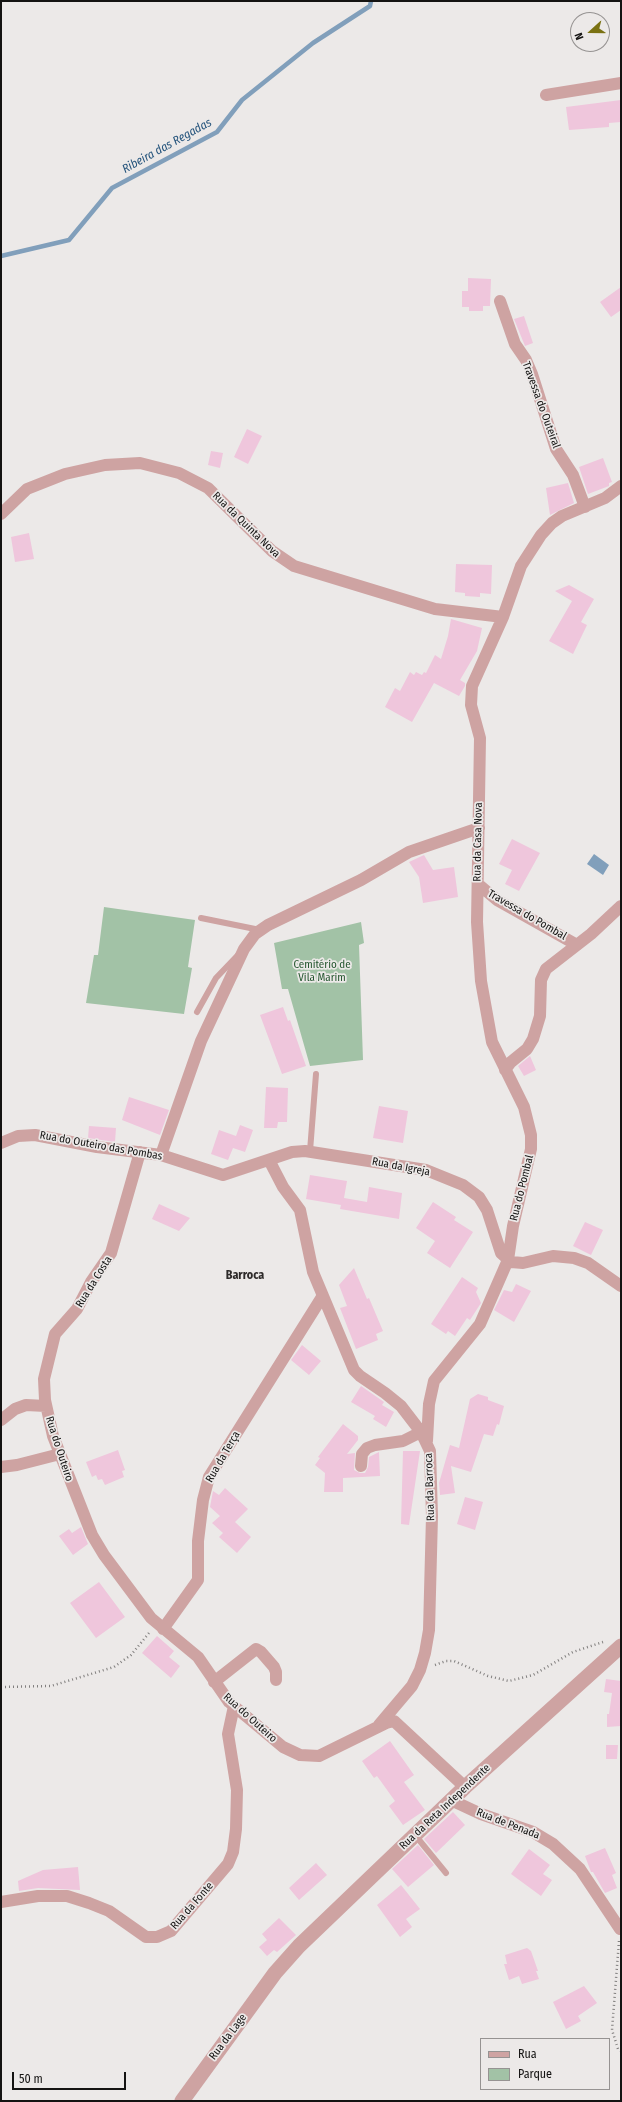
<!DOCTYPE html>
<html>
<head>
<meta charset="utf-8">
<style>
  body { margin:0 }
  #map { position:relative; width:622px; height:2102px; overflow:hidden; background:#ece9e8; font-family:"Fira Sans Condensed",sans-serif }
  canvas { display:block }
  .frame { position:absolute; inset:0; border:2px solid #141312; pointer-events:none }
  .legend { position:absolute; left:480px; top:2038px; width:130px; height:52px; box-sizing:border-box; background:#ece9e8; border:1px solid #969392; margin:0; padding:5px 7px; list-style:none; font-size:12px; color:#141312 }
  .legend li { display:flex; align-items:center; gap:8px; height:20px }
  .legend b { width:20px; border:1px solid #969392 }
  .north { position:absolute; left:570px; top:12px; width:40px; height:40px; box-sizing:border-box; background:#ece9e8; border:1px solid #969392; border-radius:50%; rotate:249deg; font-size:11px; font-weight:700; line-height:16px; text-align:center; color:#141312 }
  .north::after { content:''; display:block; margin:auto; width:14px; height:18px; background:#7a7112; clip-path:polygon(50% 0,100% 100%,50% 72%,0 100%) }
  .scale { position:absolute; left:12px; top:2072px; width:114px; height:18px; box-sizing:border-box; border:2px solid #141312; border-top:0; padding-left:5px; font-size:12px; line-height:14px; white-space:nowrap; color:#141312; -webkit-text-stroke:3px #ece9e8; paint-order:stroke }
</style>
</head>
<body>
<div id="map">
<canvas width="622" height="2102"></canvas>
<div class="frame"></div>
<ul class="legend">
<li><b style="height:5px;background:#cea3a2"></b>Rua</li>
<li><b style="height:11px;background:#a2c2a6"></b>Parque</li>
</ul>
<div class="north">N</div>
<div class="scale">50 m</div>
</div>
<script>
const context = document.querySelector('canvas').getContext('2d');
context.lineJoin = 'round';
function fillPath(path, color) { context.fillStyle = color; context.fill(path, 'evenodd'); }
const toPath = rows => new Path2D(rows.map(r => 'M' + r).join(''));
function trace(path, color, width, dash) { context.strokeStyle = color; context.lineWidth = width; context.lineCap = dash ? 'butt' : 'round'; context.setLineDash(dash || []); context.stroke(path); }
function label(font, color, halo, rows, align = 'center') {
  context.font = font + ' "Fira Sans Condensed",sans-serif'; context.lineWidth = 3.5; context.setLineDash([]); context.textBaseline = 'middle'; context.strokeStyle = halo; context.fillStyle = color; for (const [text, x, y, turn = 0] of rows) {
    context.save(); context.translate(x, y); context.rotate((+turn || 0) * Math.PI / 180); context.textAlign = isNaN(turn) ? turn : align; if (halo) context.strokeText(text, 0, 0); context.fillText(text, 0, 0); context.restore();
  }
}
const green = toPath([
  [104,907,195,920,188,967,192,968,184,1014,86,1003,94,955,98,955],
  [361,922,364,943,359,945,363,1060,310,1066,288,989,282,989,274,943]
]);
const water = toPath([
  [594,854,609,865,603,875,587,864]
]);
const stream = toPath([
  [1,256,69,240,112,188,217,132,242,100,313,43,370,6,371,1]
]);
const building = toPath([
  [621,100,621,122,609,123,609,127,569,130,566,107],
  [468,278,491,279,490,306,483,306,483,311,469,311,469,307,462,307,462,291,468,291],
  [621,287,621,310,611,317,600,302],
  [524,316,533,343,525,346,514,319],
  [247,429,262,436,248,464,234,457],
  [211,451,223,453,220,468,208,465],
  [603,458,612,482,609,483,609,486,588,494,579,467],
  [568,483,574,503,550,515,546,488],
  [29,533,34,559,15,562,11,537],
  [456,564,492,565,491,594,480,593,480,597,465,596,465,593,455,592],
  [569,585,594,599,581,622,587,625,573,654,549,641,572,601,555,591],
  [451,619,482,628,477,651,460,680,465,683,465,686,459,696,434,683,412,722,385,707,395,688,400,691,410,672,414,675,416,672,422,675,424,672,426,673,435,655,441,659,448,636],
  [512,839,540,853,519,891,505,884,512,870,499,864],
  [424,855,433,870,454,867,458,897,423,903,419,877,409,862],
  [283,1007,288,1021,290,1020,306,1066,282,1074,260,1015],
  [530,1056,536,1070,524,1076,518,1066],
  [266,1087,288,1088,287,1122,278,1122,277,1128,264,1128],
  [129,1097,169,1110,160,1135,122,1120],
  [379,1106,408,1111,403,1143,373,1138],
  [240,1125,253,1130,245,1152,233,1148,228,1160,211,1154,219,1130,236,1136],
  [89,1126,116,1128,115,1142,88,1138],
  [310,1175,347,1181,344,1198,367,1202,369,1187,402,1193,399,1219,340,1209,341,1205,306,1199],
  [433,1202,456,1217,454,1220,473,1232,450,1268,427,1253,435,1241,416,1228],
  [159,1204,190,1218,179,1231,152,1219],
  [585,1222,603,1230,591,1255,573,1246],
  [354,1268,367,1299,369,1298,383,1331,376,1334,378,1340,356,1349,340,1308,347,1306,339,1285],
  [462,1277,478,1288,476,1292,481,1303,470,1320,467,1318,455,1336,448,1331,446,1334,431,1324],
  [516,1284,531,1291,514,1322,494,1310,504,1290,512,1292],
  [302,1345,321,1361,309,1375,291,1360],
  [361,1386,384,1402,382,1405,394,1412,386,1427,373,1419,375,1416,351,1402],
  [478,1394,488,1397,488,1400,504,1406,499,1425,497,1424,493,1436,484,1434,471,1472,451,1466,455,1493,440,1495,439,1483,450,1445,459,1448,470,1399],
  [343,1424,358,1436,358,1440,347,1454,355,1453,354,1470,360,1473,365,1473,368,1467,369,1457,379,1452,380,1476,343,1478,343,1492,324,1492,325,1473,315,1465,320,1458,318,1457],
  [118,1450,125,1470,122,1471,124,1477,105,1485,102,1479,98,1480,96,1475,92,1477,86,1462],
  [403,1451,420,1451,409,1525,401,1524],
  [225,1488,248,1509,235,1522,251,1537,237,1553,219,1537,223,1533,212,1523,220,1516,210,1507,213,1491,219,1495],
  [465,1497,483,1502,475,1530,457,1524],
  [81,1527,88,1544,73,1555,59,1536,69,1529,72,1533],
  [99,1582,125,1617,96,1638,70,1603],
  [157,1636,174,1651,169,1657,180,1666,171,1678,142,1653],
  [606,1679,621,1681,621,1726,607,1727,607,1714,609,1714,612,1693,604,1692],
  [390,1741,414,1775,404,1782,425,1810,403,1825,389,1806,395,1801,377,1776,374,1778,362,1761],
  [606,1745,618,1745,617,1759,606,1759],
  [453,1812,465,1825,436,1853,424,1839],
  [418,1845,434,1865,408,1887,392,1869],
  [605,1848,616,1873,612,1875,617,1888,605,1893,593,1872,591,1872,585,1856],
  [529,1849,550,1865,543,1874,552,1880,541,1896,511,1874],
  [316,1863,327,1875,299,1900,289,1888],
  [78,1867,80,1890,38,1888,19,1891,18,1881,43,1870],
  [401,1885,420,1909,406,1919,412,1927,400,1937,377,1905],
  [279,1918,296,1935,277,1952,274,1950,267,1956,259,1947,267,1940,262,1934],
  [527,1948,531,1951,538,1971,536,1971,539,1979,522,1984,519,1976,509,1980,504,1964,507,1964,505,1955],
  [584,1986,597,2003,578,2016,581,2021,566,2029,553,2002]
]);
const path = toPath([
  [435,1665,446,1661,454,1661,488,1676,509,1681,533,1675,573,1652,603,1642],
  [1,1687,51,1686,114,1667,131,1655,149,1633],
  [619,1941,612,2030,618,2049,621,2051]
]);
const service = toPath([
  [201,918,260,930],
  [197,1012,216,978,238,955],
  [310,1151,316,1074],
  [415,1835,446,1873]
]);
const minor = toPath([
  [546,95,621,83],
  [500,301,515,344,526,360,532,374,556,449,573,475,585,507],
  [1,514,27,489,65,474,105,465,140,463,179,473,208,488,272,551,294,566,435,609,503,617],
  [478,884,497,900,577,945],
  [505,1070,511,1062,527,1049,533,1039,540,1016,541,980,546,969,591,934,621,906],
  [1,1143,18,1136,35,1135,97,1147,161,1155,223,1175,292,1152,305,1151,426,1170,463,1185,479,1197,487,1210,501,1253,511,1262,523,1263,553,1256,574,1258,588,1263,621,1286],
  [140,1152,111,1253,91,1282,77,1309,55,1334,44,1379,45,1400,53,1436,92,1535,104,1555,151,1618,198,1657,229,1702,283,1747,300,1755,319,1756,386,1723,394,1721,465,1787],
  [161,1155,201,1041,244,949,255,934,268,925,361,880,409,852,479,828],
  [269,1160,283,1187,300,1210,313,1272,354,1370,360,1376,385,1393,401,1406,421,1432,430,1451,432,1516,429,1630,425,1653,420,1670,412,1686,379,1725],
  [1,1420,15,1409,26,1405,46,1406],
  [427,1441,429,1404,434,1381,480,1324,508,1260,513,1226,531,1149,531,1135,524,1107,492,1042,481,981,477,922,480,738,471,705,472,686,503,617,521,566,541,535,552,523,562,516,605,498,621,486],
  [361,1466,362,1454,367,1448,375,1445,403,1441,421,1432],
  [1,1467,17,1465,60,1454],
  [163,1629,198,1580,198,1541,203,1500,209,1477,322,1297],
  [214,1682,256,1649,261,1652,274,1667,276,1672,276,1680],
  [451,1800,481,1814,533,1832,553,1844,580,1869,620,1929],
  [1,1902,38,1896,67,1896,89,1903,109,1911,146,1937,157,1937,171,1931,228,1864,233,1852,236,1829,237,1790,228,1734,234,1706]
]);
const tertiary = toPath([
  [182,2101,275,1973,299,1946,465,1787,621,1646]
]);
const streetNames = [
  ["Travessa do Outeiral",541,405,70],
  ["Rua da Quinta Nova",246,525,44],
  ["Rua da Casa Nova",478,842,-89],
  ["Travessa do Pombal",527,915,30],
  ["Rua do Outeiro das Pombas",101,1146,10],
  ["Rua da Igreja",401,1167,11],
  ["Rua do Pombal",522,1188,-76],
  ["Rua da Costa",94,1282,-58],
  ["Rua do Outeiro",59,1449,72],
  ["Rua da Terça",223,1457,-60],
  ["Rua da Barroca",430,1487,-92],
  ["Rua do Outeiro",250,1718,42],
  ["Rua da Reta Independente",445,1807,-43],
  ["Rua de Penada",508,1824,21],
  ["Rua da Fonte",192,1906,-49],
  ["Rua da Lage",228,2037,-53]
];
const parkNames = [
  ["Cemitério de",322,965],
  ["Vila Marim",322,978]
];
const waterNames = [
  ["Ribeira das Regadas",167,146,-29]
];
const neighbourhoodNames = [
  ["Barroca",245,1276]
];
fillPath(green, '#a2c2a6');
fillPath(water, '#819fbb');
trace(stream, '#819fbb', 4.5);
fillPath(building, '#efc6dc');
trace(path, '#817f7e', 2.5, [1, 3]);
trace(service, '#cea3a2', 6);
trace(minor, '#cea3a2', 12);
trace(tertiary, '#cea3a2', 15);
label('11px', '#141312', '#ece9e8', streetNames);
label('11px', '#24562f', '#ece9e8', parkNames);
label('italic 12px', '#25547c', '#ece9e8', waterNames);
label('bold 12px', '#2d2a29', '#ece9e8', neighbourhoodNames);
</script>
</body>
</html>
